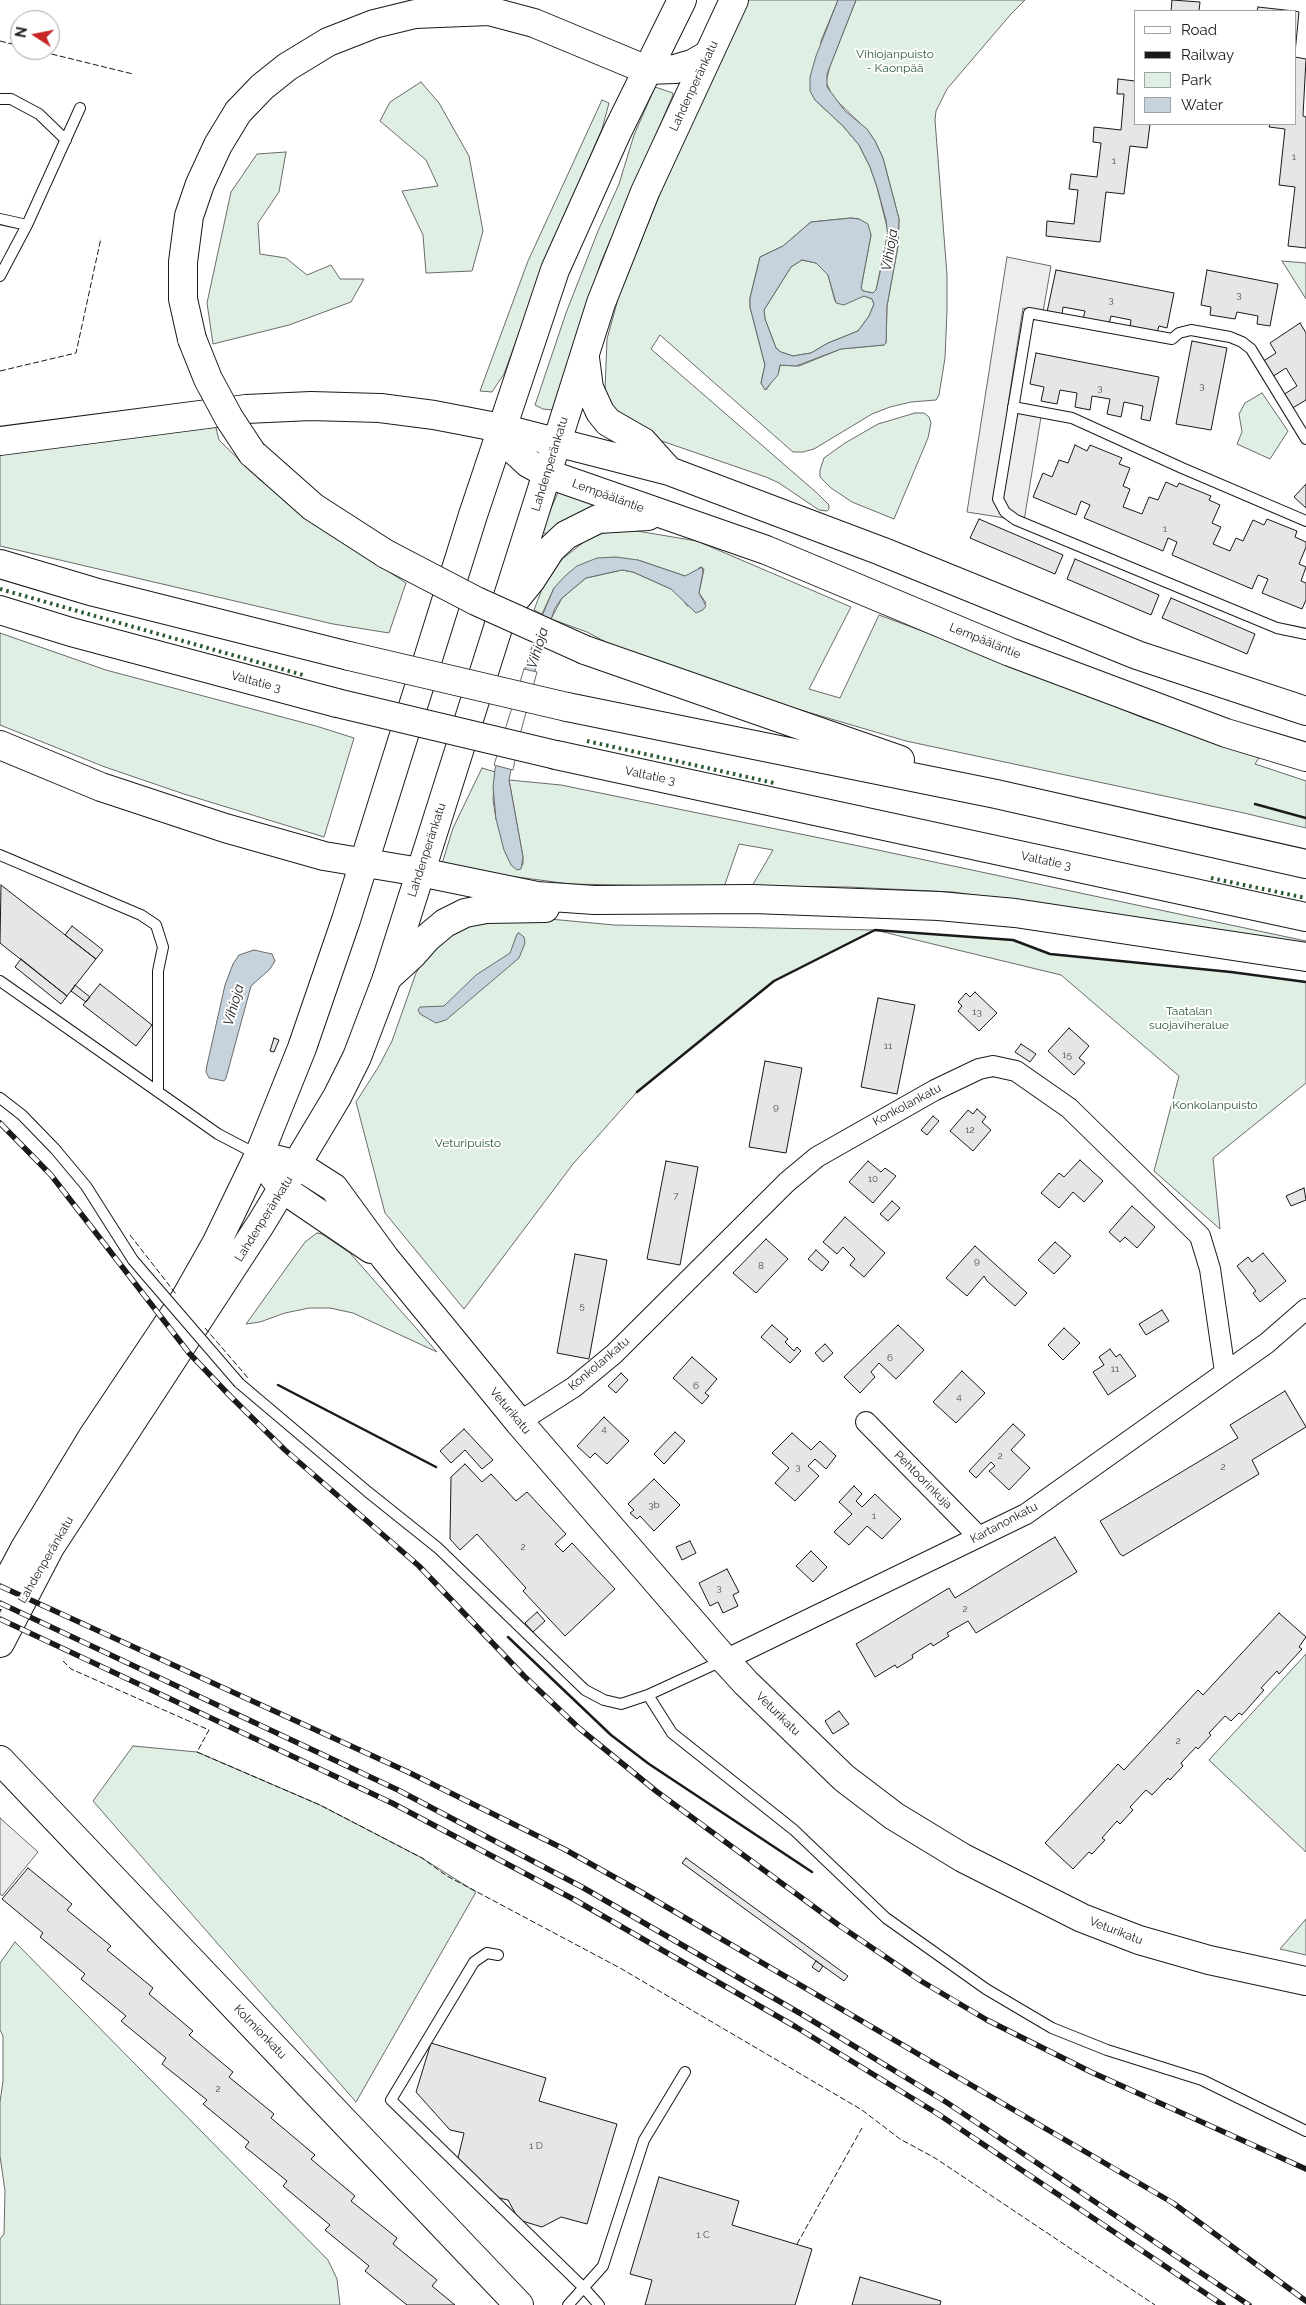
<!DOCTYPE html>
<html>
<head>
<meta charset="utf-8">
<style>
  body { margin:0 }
  #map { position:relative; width:1306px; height:2305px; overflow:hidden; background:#fff; font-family:Raleway,sans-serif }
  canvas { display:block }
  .legend { position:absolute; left:1134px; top:10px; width:162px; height:115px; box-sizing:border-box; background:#fff; border:1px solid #a3a3a3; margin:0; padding:6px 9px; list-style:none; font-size:15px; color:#1a1a1a }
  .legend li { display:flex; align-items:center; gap:10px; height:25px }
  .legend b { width:25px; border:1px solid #a3a3a3 }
  .north { position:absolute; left:10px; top:10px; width:50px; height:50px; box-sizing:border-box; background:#fff; border:1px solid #a3a3a3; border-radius:50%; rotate:281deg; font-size:14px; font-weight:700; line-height:20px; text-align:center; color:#1a1a1a }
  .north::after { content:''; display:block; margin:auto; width:18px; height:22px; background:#c62828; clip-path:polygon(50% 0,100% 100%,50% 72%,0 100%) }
</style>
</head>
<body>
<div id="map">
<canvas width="1306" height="2305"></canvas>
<ul class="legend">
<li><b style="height:6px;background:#fff"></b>Road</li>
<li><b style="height:6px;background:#1a1a1a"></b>Railway</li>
<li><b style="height:14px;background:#e0efe3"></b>Park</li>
<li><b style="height:14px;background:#c6d2dc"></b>Water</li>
</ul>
<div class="north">N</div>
</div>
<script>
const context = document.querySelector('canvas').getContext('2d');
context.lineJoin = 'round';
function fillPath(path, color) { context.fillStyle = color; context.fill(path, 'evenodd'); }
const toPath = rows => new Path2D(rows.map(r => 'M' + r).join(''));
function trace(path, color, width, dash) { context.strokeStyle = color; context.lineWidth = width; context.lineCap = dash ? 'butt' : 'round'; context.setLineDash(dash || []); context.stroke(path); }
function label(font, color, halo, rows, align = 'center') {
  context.font = font + ' Raleway,sans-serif'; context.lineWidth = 4; context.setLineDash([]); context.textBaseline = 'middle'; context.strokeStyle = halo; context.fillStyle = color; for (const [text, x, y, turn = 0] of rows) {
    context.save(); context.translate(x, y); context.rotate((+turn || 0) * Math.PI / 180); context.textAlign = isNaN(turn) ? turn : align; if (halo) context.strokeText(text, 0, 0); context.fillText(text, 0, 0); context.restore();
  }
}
const green = toPath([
  [748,0,838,0,821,41,815,100,843,126,859,145,870,167,877,187,888,231,876,291,873,293,863,291,861,288,871,235,859,219,851,218,811,222,783,246,760,257,750,298,750,307,765,365,761,383,766,390,779,371,780,365,799,366,841,349,884,345,886,343,887,306,898,246,899,219,883,158,875,141,867,130,833,97,826,82,830,66,856,0,1025,0,1011,14,947,89,936,111,935,120,947,275,947,311,945,358,939,395,936,400,911,402,890,407,872,414,814,449,803,452,793,452,660,335,651,349,817,493,829,505,829,509,827,511,819,510,779,483,766,477,656,439,616,413,605,391,607,339,618,299,662,189,748,0],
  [421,82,439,103,469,156,483,231,472,271,426,273,423,235,402,191,438,186,426,160,380,121,390,102,421,82],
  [655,87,673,93,673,95,601,262,552,410,543,409,535,405,566,313,598,231,619,184,634,135,655,87],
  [602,100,609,103,602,129,546,259,504,374,492,392,480,391,528,261,602,100],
  [286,152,279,192,258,223,260,254,286,258,307,275,331,265,340,279,364,279,351,302,289,325,213,344,207,303,231,192,257,154,286,152],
  [802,260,816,263,828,275,835,301,864,296,872,299,874,304,869,316,858,331,828,343,811,353,793,356,781,352,776,348,765,319,764,310,791,267,802,260],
  [1282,261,1306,263,1306,299,1282,261],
  [1262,393,1288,431,1270,459,1237,444,1242,432,1239,414,1245,403,1262,393],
  [915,413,924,413,929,417,931,423,928,438,894,519,852,502,831,488,820,477,820,470,824,458,845,443,878,424,915,413],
  [215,424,219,440,260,480,335,536,406,583,389,633,333,624,0,546,0,453,92,443,215,424],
  [559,490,603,503,551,535,541,532,559,490],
  [631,530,697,541,851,607,809,689,840,698,879,615,1033,672,1143,718,1260,756,1255,764,1306,781,1306,828,1244,813,906,741,702,681,638,659,587,632,551,619,562,598,586,578,622,570,633,572,671,589,681,596,687,606,706,603,699,593,704,569,700,567,692,575,685,576,638,560,554,588,542,614,534,610,542,589,561,560,585,541,603,533,631,530],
  [0,633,106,670,316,726,354,738,324,837,184,794,105,767,0,725,0,633],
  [482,768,495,772,493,800,496,819,519,870,523,864,523,857,509,780,561,785,859,846,1306,941,1306,948,953,892,848,887,752,886,773,850,739,844,724,887,570,884,441,867,453,828,482,768],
  [528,917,614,925,875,930,1013,940,1050,954,1231,972,1306,982,1306,1083,1213,1158,1220,1229,1154,1171,1179,1076,1061,975,875,930,774,981,637,1092,573,1164,464,1309,385,1213,356,1102,379,1066,392,1041,416,973,428,953,456,931,477,924,528,917],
  [317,1233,322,1234,350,1253,437,1352,353,1313,330,1308,309,1308,285,1313,260,1322,246,1324,305,1242,317,1233],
  [1306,1654,1306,1852,1209,1760,1306,1654],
  [133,1746,197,1752,320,1805,422,1858,476,1892,356,2102,93,1801,133,1746],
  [1306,1919,1306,1955,1280,1949,1306,1919],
  [15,1942,328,2260,337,2279,340,2305,0,2305,0,2239,4,2234,5,2191,0,2156,0,2102,3,2081,3,2036,0,2030,0,1963,15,1942]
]);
const parking = toPath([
  [1007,257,1051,266,1043,312,1023,308,1007,411,1041,417,1024,521,967,512,1007,257],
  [0,1818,38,1852,2,1896,0,1894,0,1818]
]);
const water = toPath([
  [838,0,856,0,827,74,827,87,845,111,867,129,875,141,883,158,899,219,898,246,887,306,886,343,884,345,841,349,796,366,780,365,778,375,765,390,761,383,765,365,750,307,750,298,760,257,783,246,811,222,851,218,859,219,868,224,871,235,861,288,863,291,873,293,876,290,888,238,886,220,877,187,870,167,859,145,843,126,815,100,810,91,810,77,816,56,838,0],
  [802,260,816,263,828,275,836,303,844,305,864,296,872,299,874,304,869,316,858,331,828,343,811,353,793,356,781,352,776,348,765,319,764,310,791,267,802,260],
  [616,557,638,560,685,576,702,567,703,572,699,593,706,606,703,610,696,613,671,589,633,572,622,570,586,578,562,598,555,608,542,645,519,730,509,780,523,857,521,869,517,870,511,865,504,850,496,819,493,787,495,769,539,623,554,588,565,576,577,566,597,558,616,557],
  [519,933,524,937,525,943,519,958,446,1020,436,1023,420,1014,418,1010,420,1007,444,1006,476,975,510,953,517,934,519,933],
  [254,950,272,954,275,961,270,969,251,986,226,1078,224,1081,209,1078,206,1072,207,1065,225,985,233,964,239,955,254,950]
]);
const pier = toPath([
  [524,669,537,672,521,731,513,770,494,765,524,669]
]);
const building = toPath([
  [1172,0,1200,2,1199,11,1171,11,1172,0],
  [1258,7,1294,11,1257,11,1258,7],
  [1295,11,1299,12,1295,53,1295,11],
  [1295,57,1306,59,1303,116,1306,117,1306,248,1288,246,1295,187,1279,185,1285,129,1269,127,1270,124,1295,124,1295,57],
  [1118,79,1135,81,1135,124,1150,124,1147,148,1130,146,1124,194,1106,192,1100,242,1046,236,1047,221,1074,224,1078,190,1069,189,1071,174,1097,177,1101,143,1093,142,1094,127,1121,130,1124,94,1117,94,1118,79],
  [1056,270,1174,293,1167,328,1159,326,1157,332,1130,327,1131,320,1111,316,1109,324,1083,319,1085,311,1063,307,1062,315,1047,312,1056,270],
  [1207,270,1278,284,1270,326,1257,324,1258,316,1237,312,1235,319,1210,315,1211,307,1201,305,1207,270],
  [1300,323,1306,333,1306,400,1291,409,1283,395,1297,386,1286,368,1272,377,1262,362,1276,353,1270,343,1300,323],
  [1192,341,1227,348,1211,430,1176,424,1192,341],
  [1036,353,1159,377,1150,421,1141,419,1143,406,1124,402,1121,417,1107,414,1110,399,1092,396,1090,410,1075,407,1077,393,1060,390,1057,404,1041,401,1044,387,1030,384,1036,353],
  [1075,445,1087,451,1090,445,1122,458,1119,464,1130,468,1123,486,1130,489,1123,507,1142,514,1149,497,1158,500,1166,482,1177,487,1179,483,1211,496,1209,500,1220,505,1212,523,1221,527,1213,544,1230,551,1236,538,1243,541,1253,520,1264,525,1267,519,1297,531,1295,537,1306,542,1306,547,1299,564,1306,567,1301,581,1306,583,1306,600,1302,609,1262,593,1268,579,1258,575,1252,589,1172,555,1177,542,1168,538,1163,551,1084,518,1090,505,1081,501,1076,515,1033,497,1043,473,1052,477,1059,460,1068,463,1075,445],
  [1306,484,1306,508,1294,497,1306,484],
  [979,519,1063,555,1055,574,970,538,979,519],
  [1075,559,1159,595,1151,615,1067,579,1075,559],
  [1171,598,1255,634,1247,654,1162,618,1171,598],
  [1,885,96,959,67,996,0,943,1,885],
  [72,926,103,950,96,959,65,935,72,926],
  [21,959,67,996,61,1004,15,967,21,959],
  [100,984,152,1025,136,1046,83,1005,100,984],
  [75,985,90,997,86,1002,71,991,75,985],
  [975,992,997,1013,979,1031,958,1011,962,1006,958,1002,966,993,970,997,975,992],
  [878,998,915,1005,897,1094,861,1087,878,998],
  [1069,1028,1089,1046,1079,1058,1085,1063,1074,1075,1048,1051,1069,1028],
  [274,1038,279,1040,274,1052,270,1051,274,1038],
  [1021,1044,1036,1054,1030,1062,1015,1052,1021,1044],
  [765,1061,802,1068,786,1153,749,1147,765,1061],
  [977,1109,986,1117,982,1122,991,1130,973,1151,950,1131,968,1110,973,1114,977,1109],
  [933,1116,939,1121,927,1135,921,1130,933,1116],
  [1080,1160,1103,1181,1084,1202,1073,1192,1059,1208,1041,1193,1059,1173,1064,1177,1080,1160],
  [666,1161,698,1167,680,1265,647,1259,666,1161],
  [868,1161,881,1172,885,1168,896,1176,873,1203,849,1182,868,1161],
  [1304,1188,1306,1200,1291,1206,1286,1196,1304,1188],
  [892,1201,900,1208,888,1221,880,1214,892,1201],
  [1132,1206,1155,1227,1137,1248,1125,1237,1120,1242,1109,1232,1132,1206],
  [845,1217,885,1253,864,1277,850,1265,855,1259,843,1247,837,1254,823,1242,845,1217],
  [766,1239,788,1259,756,1293,733,1273,766,1239],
  [1055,1242,1071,1256,1054,1274,1038,1260,1055,1242],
  [975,1246,1027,1293,1015,1306,987,1281,984,1276,967,1296,946,1278,975,1246],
  [816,1250,829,1262,822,1271,808,1259,816,1250],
  [1263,1253,1286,1281,1260,1302,1253,1293,1256,1291,1237,1266,1248,1257,1252,1262,1263,1253],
  [575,1254,607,1260,589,1359,557,1353,575,1254],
  [1162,1310,1169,1321,1146,1335,1139,1324,1162,1310],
  [772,1325,788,1339,785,1342,794,1351,797,1347,801,1351,790,1363,761,1337,772,1325],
  [898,1325,924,1350,896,1379,879,1363,871,1372,875,1377,860,1393,844,1377,898,1325],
  [1064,1328,1080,1343,1063,1360,1048,1345,1064,1328],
  [825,1344,833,1353,823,1362,815,1353,825,1344],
  [1110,1349,1116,1357,1120,1354,1136,1376,1108,1395,1093,1372,1104,1365,1099,1357,1110,1349],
  [692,1357,717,1379,705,1393,709,1396,702,1404,673,1378,692,1357],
  [962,1371,985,1393,956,1423,933,1402,962,1371],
  [621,1373,628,1380,616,1393,608,1386,621,1373],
  [1285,1391,1306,1427,1252,1460,1259,1474,1123,1556,1120,1554,1100,1521,1238,1438,1230,1425,1285,1391],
  [604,1417,629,1441,607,1464,595,1453,590,1458,577,1446,604,1417],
  [1013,1424,1025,1435,1011,1450,1030,1468,1009,1490,989,1471,995,1466,991,1462,976,1478,969,1471,1013,1424],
  [464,1429,493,1460,482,1469,465,1450,451,1463,440,1451,464,1429],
  [675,1432,685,1441,664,1464,654,1454,675,1432],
  [792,1433,811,1450,820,1441,836,1456,826,1469,815,1459,808,1466,819,1476,795,1501,775,1483,789,1468,772,1453,792,1433],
  [465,1464,482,1482,491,1474,516,1501,527,1492,566,1534,555,1544,563,1552,572,1543,615,1589,565,1636,523,1591,526,1588,477,1534,460,1550,450,1539,451,1477,465,1464],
  [654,1479,680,1505,654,1531,640,1516,637,1519,630,1513,634,1510,628,1504,654,1479],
  [854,1486,862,1494,856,1501,862,1507,875,1494,901,1519,882,1539,867,1526,849,1545,834,1532,852,1514,839,1502,854,1486],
  [1055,1537,1077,1572,976,1633,968,1621,947,1633,949,1636,933,1646,931,1643,912,1655,913,1658,897,1668,895,1665,875,1677,856,1644,949,1588,955,1598,1055,1537],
  [690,1541,696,1553,682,1560,676,1547,690,1541],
  [811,1551,827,1567,813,1582,796,1566,811,1551],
  [727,1569,739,1592,733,1595,738,1606,723,1613,718,1602,710,1606,699,1583,727,1569],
  [537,1612,545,1621,533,1632,525,1623,537,1612],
  [1279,1613,1306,1637,1299,1647,1302,1649,1279,1674,1277,1671,1261,1688,1264,1690,1242,1715,1239,1713,1231,1721,1225,1716,1209,1733,1211,1735,1198,1749,1196,1747,1181,1763,1183,1766,1170,1780,1168,1778,1152,1795,1146,1790,1130,1807,1133,1810,1120,1824,1117,1821,1102,1838,1105,1840,1092,1854,1089,1852,1073,1869,1045,1843,1118,1764,1124,1770,1198,1690,1203,1695,1279,1613],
  [839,1711,849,1724,833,1734,825,1721,839,1711],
  [686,1858,848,1976,844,1981,823,1966,682,1863,686,1858],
  [28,1868,72,1904,67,1910,111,1946,107,1950,153,1988,149,1994,193,2031,189,2035,233,2072,229,2077,274,2114,271,2118,315,2155,311,2159,355,2196,351,2201,397,2238,393,2244,437,2280,432,2286,455,2305,407,2305,365,2271,369,2266,325,2230,330,2225,283,2186,287,2181,245,2147,249,2142,203,2104,207,2100,162,2064,166,2058,121,2021,126,2016,81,1979,85,1974,40,1937,43,1933,2,1899,28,1868],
  [816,1961,823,1966,819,1972,812,1967,816,1961],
  [431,2043,546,2078,539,2101,617,2124,587,2224,561,2217,542,2227,519,2220,508,2200,495,2197,458,2158,464,2133,450,2130,416,2092,431,2043],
  [659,2177,739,2201,732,2225,812,2249,795,2305,645,2305,652,2280,630,2274,659,2177],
  [860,2277,941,2301,940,2305,852,2305,860,2277]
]);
const lane = toPath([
  [0,99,11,99,39,114,66,140],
  [0,219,27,225,0,276],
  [27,225,80,108],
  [1013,407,1072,418,1182,468,1306,521],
  [1306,439,1251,349,1242,342,1230,337,1191,330,1179,333,1172,339,1029,313,998,499,1005,512,1016,520,1277,628,1306,634],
  [0,855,141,915,156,925,163,947,158,971,158,1092],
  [0,981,218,1134,258,1155],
  [0,1098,22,1115,55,1149,86,1186,133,1260],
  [239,1383,368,1492,438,1548,585,1690,604,1700,621,1704,648,1695,724,1660],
  [648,1695,672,1733,794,1830,886,1918,986,1989,1052,2028,1107,2050,1202,2080,1306,2131],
  [498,1955,487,1953,474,1962,391,2100,584,2288,599,2305],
  [568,2305,603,2266,644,2140,685,2072]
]);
const street = toPath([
  [519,1422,574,1387,614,1354,787,1182,817,1157,935,1090,979,1069,993,1066,1016,1071,1069,1108,1200,1236,1210,1269,1225,1372],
  [866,1422,979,1537],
  [725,1660,1026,1514,1267,1343,1306,1309]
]);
const secondary = toPath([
  [259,1155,298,1165,334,1188,385,1258,519,1422,725,1660,746,1683,844,1778,894,1816,963,1858,1082,1918,1139,1940,1209,1960,1306,1981],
  [268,1169,283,1189,371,1249],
  [0,1760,519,2305]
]);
const primary = toPath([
  [585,358,589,388,600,412,608,422,643,442,669,471],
  [501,428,506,440,515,451,528,463,548,474,766,550,1010,652,1226,733,1306,757],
  [501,428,669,471,881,551,1137,655,1306,711],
  [514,601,531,580,551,549,566,535,598,519,648,516],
  [0,1595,25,1548,93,1436,186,1297,216,1244,259,1155,302,1048,346,920,473,515,555,270,617,132,682,0],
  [0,1643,50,1547,262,1222,337,1097,357,1057,387,978,601,303,645,192,734,0]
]);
const highway = toPath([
  [192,339,183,299,183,262,189,216,200,184,218,145,238,112,262,87,287,67,328,42,374,24,415,14,489,11,534,23,647,70,675,69,692,64,708,55],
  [0,441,246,409,311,406,380,408,434,415,501,428],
  [252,453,313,507,386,554],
  [0,564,94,592,349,656],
  [0,610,71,632,337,703],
  [585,650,900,760],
  [567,707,996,794,1306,864],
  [0,745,101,787,225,828,324,856,420,872,537,896,594,900,753,899,939,906,1015,913,1306,957],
  [556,755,1306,917],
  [387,978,412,955,427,938,445,923,465,913,486,909,545,908]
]);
const rail = toPath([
  [0,1123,51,1175,189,1353,230,1396,285,1450,419,1566,524,1676,580,1729,656,1791,840,1926,921,1981,987,2020,1091,2072,1306,2169],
  [0,1586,408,1772,564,1849,641,1892,1173,2203,1306,2301],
  [0,1603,398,1790,582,1887,803,2015,946,2102,1249,2305],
  [0,1619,392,1803,575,1900,796,2027,938,2114,1223,2305]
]);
const laneBridge = toPath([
  [133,1260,239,1383]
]);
const highwayBridge = toPath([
  [192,339,208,379,229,418,252,453],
  [386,554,476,601,585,650],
  [349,656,567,707],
  [337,703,556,755]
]);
const hedge = toPath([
  [0,589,303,675],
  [587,741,774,783],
  [1211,878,1306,898]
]);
const fence = toPath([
  [0,41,20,46],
  [35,50,133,74],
  [0,371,76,353,101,238],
  [130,1235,176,1294],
  [205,1328,248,1378],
  [63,1661,71,1669,209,1730,197,1752,320,1805,422,1858,447,1876,620,1968,862,2110,900,2139,935,2158,1155,2305],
  [797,2244,862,2128]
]);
const wall = toPath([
  [1255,804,1306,818],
  [637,1092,774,981,875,930,1013,940,1050,954,1231,972,1306,982],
  [278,1385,436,1467],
  [508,1637,611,1735,649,1764,812,1872]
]);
const numberNames = [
  ["1",1294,157],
  ["1",1114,161],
  ["3",1239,295],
  ["3",1111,300],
  ["3",1202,386],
  ["3",1100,388],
  ["1",1165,529],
  ["13",977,1012],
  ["11",888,1046],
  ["15",1067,1055],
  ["9",776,1107],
  ["12",970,1130],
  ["10",873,1179],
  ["7",676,1196],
  ["9",977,1261],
  ["8",761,1266],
  ["5",582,1306],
  ["6",890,1358],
  ["11",1115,1369],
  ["6",696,1386],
  ["4",959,1397],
  ["4",604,1429],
  ["2",1000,1456],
  ["3",798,1467],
  ["2",1223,1467],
  ["3b",654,1505],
  ["1",874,1516],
  ["2",523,1547],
  ["3",719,1588],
  ["2",965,1609],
  ["2",1178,1741],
  ["2",218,2089],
  ["1 D",536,2146],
  ["1 C",703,2235]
];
const parkNames = [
  ["Vihiojanpuisto",895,54],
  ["- Kaonpää",895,68],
  ["Taatalan",1189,1011],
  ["suojaviheralue",1189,1025],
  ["Konkolanpuisto",1215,1105],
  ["Veturipuisto",468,1143]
];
const streetNames = [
  ["Lahdenperänkatu",694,86,-65],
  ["Lahdenperänkatu",550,464,-73],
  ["Lempääläntie",608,496,20],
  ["Lempääläntie",985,641,22],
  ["Valtatie 3",256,682,15],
  ["Valtatie 3",650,776,12],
  ["Lahdenperänkatu",427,850,-72],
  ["Valtatie 3",1046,861,12],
  ["Konkolankatu",907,1105,-28],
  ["Lahdenperänkatu",264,1219,-58],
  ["Konkolankatu",599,1364,-40],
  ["Veturikatu",510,1411,50],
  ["Pehtoorinkuja",923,1480,45],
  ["Kartanonkatu",1004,1523,-28],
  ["Lahdenperänkatu",46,1560,-60],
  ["Veturikatu",778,1714,44],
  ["Veturikatu",1116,1931,21],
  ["Kolmionkatu",260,2032,46]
];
const waterNames = [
  ["Vihioja",890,250,-81],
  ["Vihioja",538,648,-73],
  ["Vihioja",234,1005,-74]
];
fillPath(green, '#e0efe3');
trace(green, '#6a6a6a', 1);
fillPath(parking, '#ededed');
trace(parking, '#6a6a6a', 1);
fillPath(water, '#c6d2dc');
trace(water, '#6a6a6a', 1);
fillPath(pier, '#fff');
trace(pier, '#6a6a6a', 1);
fillPath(building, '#e6e6e6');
trace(building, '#1a1a1a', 1);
trace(lane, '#1a1a1a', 12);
trace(street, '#1a1a1a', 22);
trace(secondary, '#1a1a1a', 30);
trace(primary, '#1a1a1a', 30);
trace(highway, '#1a1a1a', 30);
trace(lane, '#fff', 10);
trace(street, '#fff', 20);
trace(secondary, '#fff', 28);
trace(primary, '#fff', 28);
trace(highway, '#fff', 28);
trace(rail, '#1a1a1a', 5.5);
trace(rail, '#fff', 4, [11]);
trace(laneBridge, '#1a1a1a', 12, []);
trace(highwayBridge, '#1a1a1a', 30, []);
trace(laneBridge, '#fff', 10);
trace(highwayBridge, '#fff', 28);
trace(hedge, '#2b5a34', 4, [2.5, 4]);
trace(fence, '#1a1a1a', 1, [6, 2.5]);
trace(wall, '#1a1a1a', 2.5);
label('10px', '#4d4d4d', null, numberNames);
label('12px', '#2b5a34', '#fff', parkNames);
label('12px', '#1a1a1a', '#fff', streetNames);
label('italic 14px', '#1a1a1a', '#fff', waterNames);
</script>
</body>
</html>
